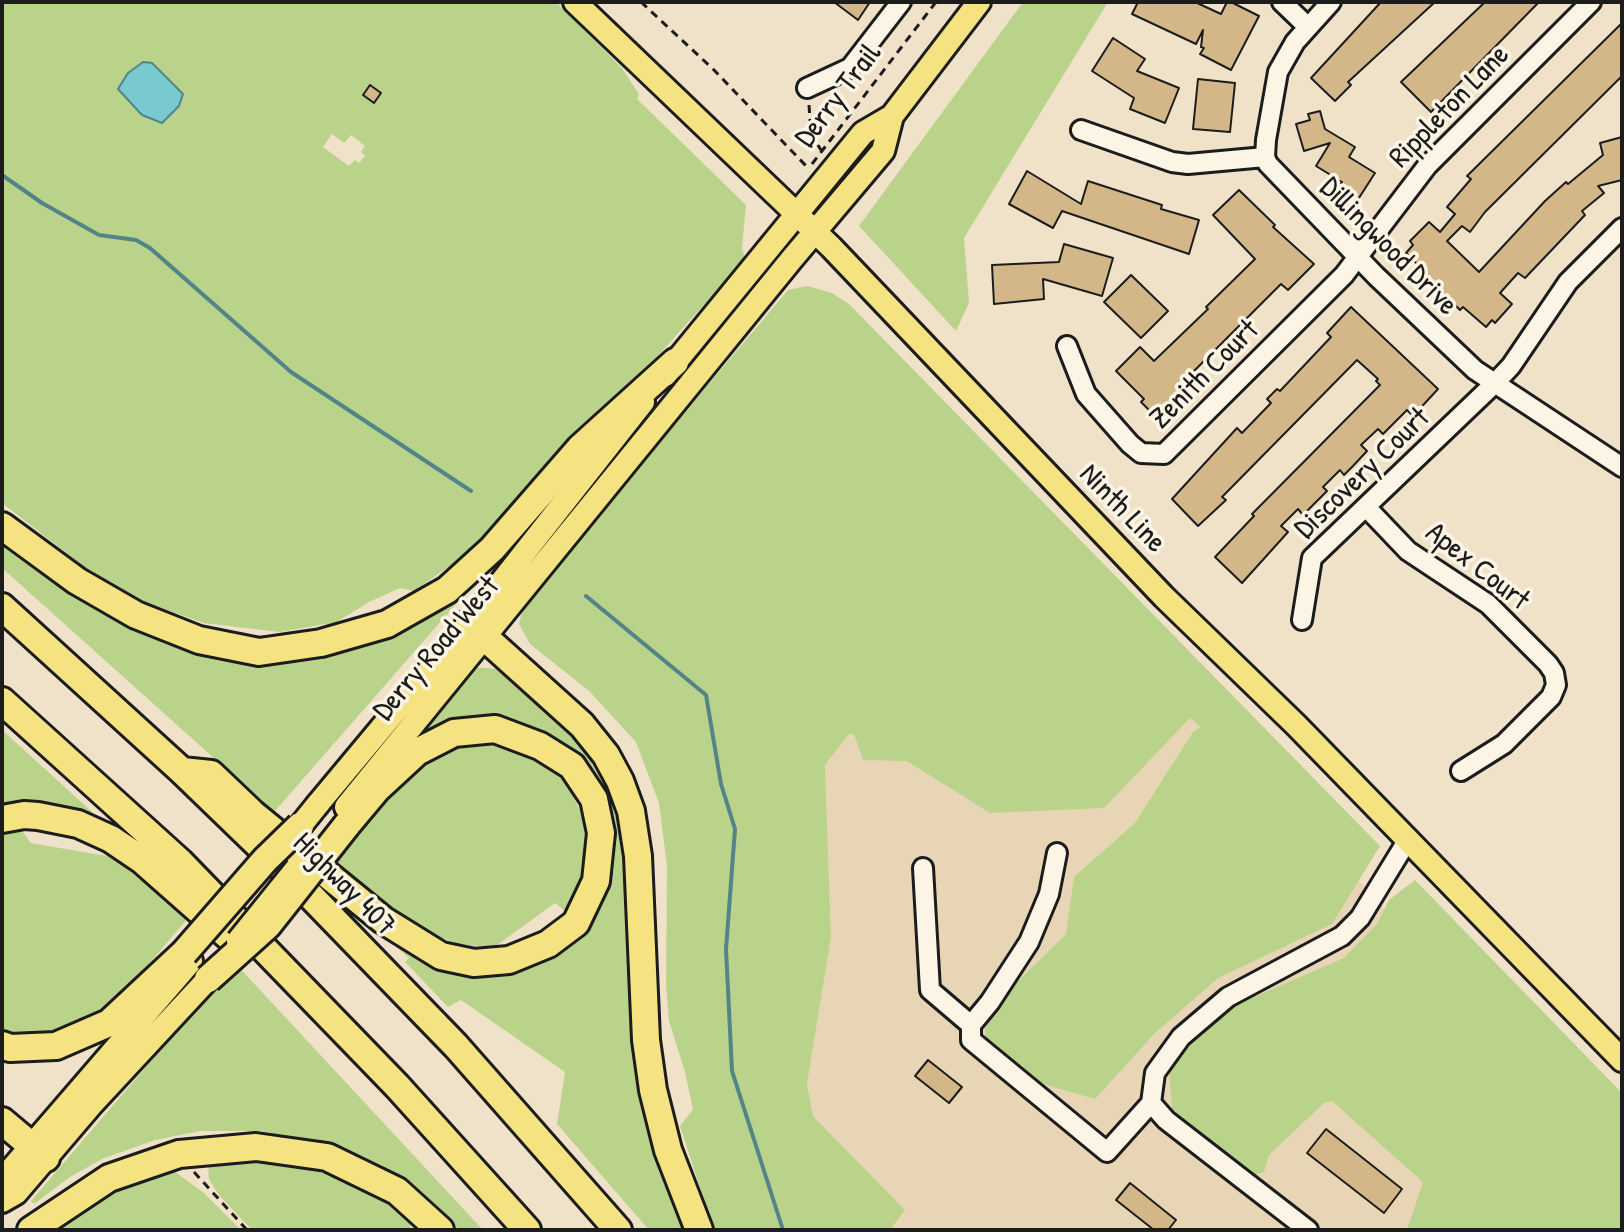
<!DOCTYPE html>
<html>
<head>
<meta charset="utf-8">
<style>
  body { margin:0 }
  #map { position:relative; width:1624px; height:1232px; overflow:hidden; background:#f0e2c9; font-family:"Patrick Hand",sans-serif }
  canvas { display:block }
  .frame { position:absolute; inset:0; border:4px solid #1c1c1c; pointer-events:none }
</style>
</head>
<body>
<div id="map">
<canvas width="1624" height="1232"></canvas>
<div class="frame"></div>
</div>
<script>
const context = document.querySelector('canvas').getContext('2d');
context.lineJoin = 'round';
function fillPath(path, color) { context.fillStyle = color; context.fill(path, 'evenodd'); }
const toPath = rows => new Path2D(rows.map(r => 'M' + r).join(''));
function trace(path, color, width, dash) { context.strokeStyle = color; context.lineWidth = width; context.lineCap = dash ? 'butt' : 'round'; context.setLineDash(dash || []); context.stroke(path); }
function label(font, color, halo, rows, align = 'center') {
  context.font = font + ' "Patrick Hand",sans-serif'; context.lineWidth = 7; context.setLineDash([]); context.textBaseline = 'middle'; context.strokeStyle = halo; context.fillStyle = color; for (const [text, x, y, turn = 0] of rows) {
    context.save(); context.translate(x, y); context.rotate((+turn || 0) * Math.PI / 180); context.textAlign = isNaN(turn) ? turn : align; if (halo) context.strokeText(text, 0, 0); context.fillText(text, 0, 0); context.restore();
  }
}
const built = toPath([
  [1008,526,1364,886,1483,1020,1622,1230,890,1230,905,1210,813,1116,807,1084,831,937,825,765]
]);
const green = toPath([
  [2,2,556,2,621,67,639,94,637,99,746,205,742,248,745,259,601,419,468,553,414,591,400,588,369,602,330,626,325,624,280,632,204,623,147,603,91,572,2,503],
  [332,134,344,143,351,135,365,146,361,152,365,156,359,163,355,160,349,166,323,147],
  [1023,2,1108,2,964,238,969,303,956,331,859,226],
  [807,286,832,293,849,304,1380,846,1332,924,1218,978,1154,1034,1095,1099,1022,1078,987,1045,983,1016,1066,934,1074,877,1135,823,1193,732,1201,727,1190,718,1104,808,990,813,907,761,863,760,854,734,849,734,825,765,831,937,807,1084,813,1116,905,1210,890,1230,714,1230,680,1126,693,1109,685,1072,669,1021,666,984,667,866,659,803,636,742,589,691,530,644,519,624,524,603,788,290],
  [2,537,126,623,323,654,474,576,478,579,274,812,2,568],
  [468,667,502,669,577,730,609,776,624,817,635,1024,688,1230,649,1230,557,1124,565,1072,461,1000,448,1007,405,962,409,958,389,941,390,938,474,970,597,903,582,760,547,732,495,715,453,718,429,730,422,724],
  [2,730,101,820,95,822,2,807],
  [482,739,536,755,565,780,587,824,588,862,576,896,564,910,555,903,493,948,454,943,404,921,326,857,436,749],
  [20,828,31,843,112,857,188,918,142,972,97,1014,54,1032,12,1036,2,1032,2,829],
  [1415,880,1622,1093,1622,1230,1407,1230,1423,1182,1332,1101,1324,1103,1269,1155,1264,1172,1255,1175,1172,1109,1169,1069,1174,1060,1217,1013,1344,958,1377,924,1389,900],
  [235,963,483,1230,460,1230,426,1200,374,1166,323,1143,261,1131,201,1131,155,1140,102,1159,70,1177,34,1204,31,1201],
  [212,1153,309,1161,404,1209,412,1230,252,1230,219,1195,209,1179,208,1164],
  [167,1166,204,1193,241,1230,44,1230,106,1186]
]);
const water = toPath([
  [143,62,152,63,183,94,179,106,162,123,142,115,118,89,128,73,143,62]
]);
const stream = toPath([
  [2,175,42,203,99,235,136,240,150,248,291,372,471,491],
  [586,596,706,695,721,784,735,829,726,949,732,1071,783,1230]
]);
const building = toPath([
  [834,2,870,2,858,20,834,2],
  [1138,2,1195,2,1221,14,1227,2,1231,2,1259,16,1231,70,1200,54,1204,48,1201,47,1203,30,1196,44,1132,14,1138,2],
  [1381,2,1435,2,1348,82,1351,85,1335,101,1311,78,1381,2],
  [1485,2,1539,2,1431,112,1401,82,1485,2],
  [1622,23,1622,76,1485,212,1470,232,1462,226,1447,241,1479,272,1545,201,1566,182,1568,184,1603,155,1600,143,1622,137,1622,180,1598,186,1604,193,1582,211,1585,215,1525,278,1518,273,1500,293,1512,304,1495,323,1492,320,1486,327,1463,307,1460,310,1425,275,1427,274,1406,253,1413,245,1410,241,1429,222,1440,232,1455,214,1447,207,1471,179,1467,176,1622,23],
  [1113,38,1145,59,1137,71,1179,88,1165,123,1130,109,1134,98,1092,71,1113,38],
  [1198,79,1235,83,1230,132,1193,129,1198,79],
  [370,85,381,93,374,103,363,95,370,85],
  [1320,111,1325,129,1355,147,1349,157,1375,173,1357,201,1338,189,1342,182,1316,166,1330,143,1304,151,1296,124,1310,120,1308,114,1320,111],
  [1027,171,1081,204,1088,181,1162,205,1161,209,1199,220,1189,254,1062,211,1053,228,1009,204,1027,171],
  [1239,190,1275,225,1273,227,1314,264,1288,290,1281,284,1179,386,1184,391,1157,418,1141,402,1144,399,1116,371,1140,347,1154,361,1208,309,1206,307,1255,259,1213,215,1239,190],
  [1064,244,1113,258,1102,296,1043,279,1044,299,994,304,992,265,1059,262,1064,244],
  [1131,275,1168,311,1141,338,1104,302,1131,275],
  [1351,307,1438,389,1413,416,1407,410,1383,434,1378,429,1361,445,1367,451,1353,466,1344,475,1340,470,1323,487,1327,491,1303,515,1298,509,1281,526,1288,532,1242,583,1215,557,1254,516,1252,514,1380,385,1376,381,1378,379,1357,360,1222,497,1226,500,1198,526,1172,499,1237,428,1242,433,1271,403,1267,399,1277,389,1280,391,1331,337,1327,333,1351,307],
  [928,1060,962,1087,949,1103,915,1076,928,1060],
  [1326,1129,1402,1189,1384,1213,1307,1153,1326,1129],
  [1130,1183,1176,1220,1168,1230,1154,1230,1116,1200,1130,1183]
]);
const path = toPath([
  [641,2,714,70,809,169],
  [809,105,811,134,821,150],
  [812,164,936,2],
  [194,1172,247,1230]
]);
const minor = toPath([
  [1282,2,1308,27],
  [1331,2,1295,42,1278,72,1266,140,1265,157,1268,164,1376,276,1475,370,1622,467],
  [807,88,850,68,901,2],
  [1081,130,1172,162,1188,164,1265,157],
  [1067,346,1086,394,1130,444,1141,453,1164,454,1344,275,1427,166,1591,2],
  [1366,507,1408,551,1488,604,1548,664,1554,673,1556,685,1551,697,1504,744,1461,771],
  [1302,620,1312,558,1495,383,1511,366,1568,282,1622,228],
  [1057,853,1049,894,1029,942,990,1002,971,1025,971,1040,1107,1152,1151,1103],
  [923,868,930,990,971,1025],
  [1308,1230,1166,1120,1151,1103,1155,1073,1181,1037,1228,997,1342,936,1360,918,1407,841]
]);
const major = toPath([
  [575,2,831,247,1164,597,1296,725,1622,1060],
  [665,375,863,133,892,116],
  [318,804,469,623,643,402],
  [346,807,791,260,883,151,892,116,979,2],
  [2,1180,191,961],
  [2,1201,16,1193,91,1105,208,979]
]);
const highway = toPath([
  [2,526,77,581,136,615,199,640,259,652,321,643,387,624,447,590,492,549,580,448,675,362],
  [2,607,182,771,302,887,456,1046,618,1230],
  [469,623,582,725,606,755,620,781,631,811,638,856,646,1040,653,1090,668,1150,699,1230],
  [2,701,180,862,397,1086,527,1230],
  [182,771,211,774,253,814,383,920,441,956,474,963,509,960,548,944,576,923,596,881,601,833,594,799,572,766,540,746,495,729,454,733,417,752,377,789,346,826],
  [2,819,24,815,38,816,78,824,111,839,142,860,227,935],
  [2,1045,10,1048,56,1046,109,1023,184,953],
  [2,1121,46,1158],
  [31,1230,109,1178,179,1154,256,1147,327,1157,397,1191,440,1230]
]);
const majorBridge = toPath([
  [289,840,318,804],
  [238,941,297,868]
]);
const highwayBridge = toPath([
  [184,953,265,860,300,826],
  [208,979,268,925,346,826]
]);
const streetNames = [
  ["Derry Trail",839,96,-53],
  ["Rippleton Lane",1450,107,-46],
  ["Dillingwood Drive",1388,247,45],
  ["Zenith Court",1205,375,-45],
  ["Discovery Court",1363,474,-44],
  ["Ninth Line",1122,509,46],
  ["Apex Court",1477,567,38],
  ["Derry Road West",437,649,-50],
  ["Highway 407",344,885,45]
];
fillPath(built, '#e8d5b6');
fillPath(green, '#bad38a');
fillPath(water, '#78cad0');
trace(water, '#538488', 2);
trace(stream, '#538488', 4);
fillPath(building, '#d4b789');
trace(building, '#1c1c1c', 2);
trace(minor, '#1c1c1c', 24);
trace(major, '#1c1c1c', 28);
trace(highway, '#1c1c1c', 32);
trace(path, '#1c1c1c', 3, [8, 6]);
trace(minor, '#fcf5e5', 18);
trace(major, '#f5e382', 22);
trace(highway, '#f5e382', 26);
trace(majorBridge, '#1c1c1c', 28, []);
trace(highwayBridge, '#1c1c1c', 32, []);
trace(majorBridge, '#f5e382', 22);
trace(highwayBridge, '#f5e382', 26);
label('30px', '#1c1c1c', '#fcf5e5', streetNames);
</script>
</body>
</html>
